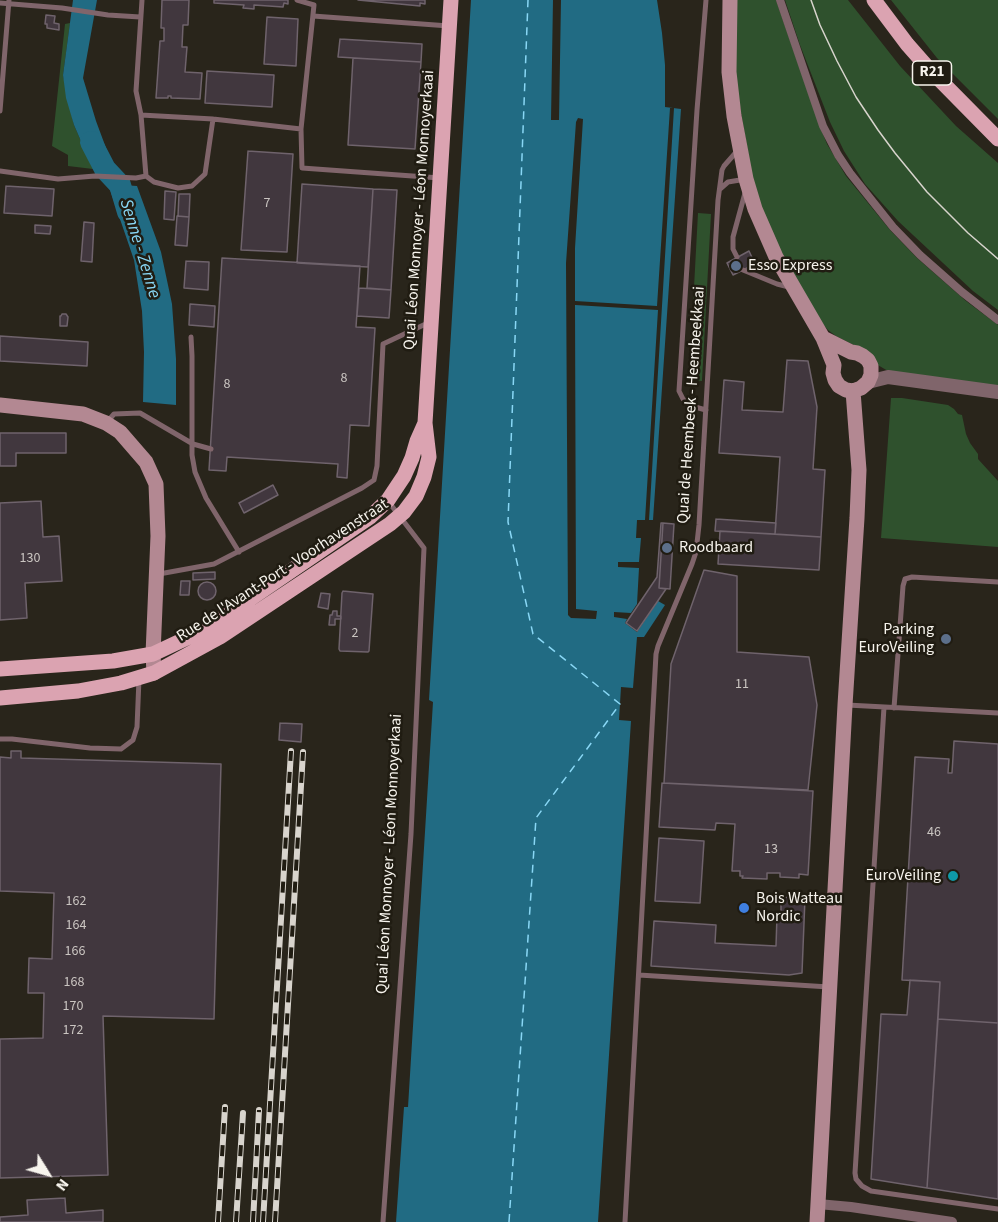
<!DOCTYPE html>
<html>
<head>
<meta charset="utf-8">
<style>
  body { margin:0 }
  #map { position:relative; width:998px; height:1222px; overflow:hidden; background:#29251b; font-family:"Source Sans 3",sans-serif }
  canvas { display:block }
  .north { position:absolute; left:18px; top:1144px; width:60px; height:60px; -webkit-text-stroke:4px #201c12; paint-order:stroke; rotate:127deg; font-size:16px; font-weight:700; line-height:24px; text-align:center; color:#f7f4ed }
  .north::after { content:''; display:block; margin:auto; width:21px; height:27px; background:#f7f4ed; clip-path:polygon(50% 0,100% 100%,50% 72%,0 100%) }
</style>
</head>
<body>
<div id="map">
<canvas width="998" height="1222"></canvas>
<div class="north">N</div>
</div>
<script>
const context = document.querySelector('canvas').getContext('2d');
context.lineJoin = 'round';
function fillPath(path, color) { context.fillStyle = color; context.fill(path, 'evenodd'); }
const toPath = rows => new Path2D(rows.map(r => 'M' + r).join(''));
function trace(path, color, width, dash) { context.strokeStyle = color; context.lineWidth = width; context.lineCap = dash ? 'butt' : 'round'; context.setLineDash(dash || []); context.stroke(path); }
function label(font, color, halo, rows, align = 'center') {
  context.font = font + ' "Source Sans 3",sans-serif'; context.lineWidth = 5; context.setLineDash([]); context.textBaseline = 'middle'; context.strokeStyle = halo; context.fillStyle = color; for (const [text, x, y, turn = 0] of rows) {
    context.save(); context.translate(x, y); context.rotate((+turn || 0) * Math.PI / 180); context.textAlign = isNaN(turn) ? turn : align; if (halo) context.strokeText(text, 0, 0); context.fillText(text, 0, 0); context.restore();
  }
}
const green = toPath([
  [736,0,776,0,820,127,827,144,846,176,890,230,917,258,966,301,998,325,998,386,888,371,876,364,858,347,836,336,828,330,819,320,777,247,755,192,736,84],
  [785,0,848,0,900,66,956,126,998,163,998,310,973,291,898,221,865,184,844,151,830,122,800,45],
  [891,0,998,0,998,119,937,58],
  [70,23,63,75,74,125,93,169,68,166,68,155,52,146,65,24],
  [698,213,711,214,702,381,689,380],
  [891,398,902,398,948,405,954,409,958,414,962,415,966,434,970,443,978,454,978,459,998,481,998,547,881,538]
]);
const water = toPath([
  [73,0,97,0,83,78,96,121,109,156,117,170,93,169,74,125,66,98,63,75],
  [471,0,657,0,662,33,665,65,665,107,681,109,653,520,637,520,636,538,641,538,639,562,618,562,618,567,639,568,637,604,631,613,614,612,614,617,627,619,625,623,637,632,658,601,665,605,644,637,637,637,633,688,621,687,619,720,631,721,598,1222,396,1222,404,1107,408,1107,433,702,429,700],
  [108,184,137,186,161,252,172,304,176,359,176,405,143,402,144,352,142,311,134,260]
]);
const pier = toPath([
  [553,0,561,0,559,120,551,120],
  [670,108,674,108,649,520,645,520,658,310,575,305,576,609,597,611,596,619,571,618,568,615,566,263,576,122,578,118,583,119,575,248,575,301,657,306]
]);
const river = toPath([
  [91,142,105,169,120,185,128,212]
]);
const ferry = toPath([
  [509,1222,536,818,620,704,533,634,508,522,528,0]
]);
const building = toPath([
  [162,0,189,0,188,25,183,25,182,47,187,47,185,72,202,73,200,99,171,98,171,96,168,96,168,98,156,98,160,41,164,41,164,28,161,28,162,0],
  [214,0,288,0,288,4,284,3,283,7,254,5,254,9,243,8,244,5,214,3,214,0],
  [358,0,425,0,425,4,420,3,420,6,358,0],
  [46,15,55,16,54,23,59,24,59,30,47,28,47,24,45,24,46,15],
  [267,17,298,19,296,66,264,64,267,17],
  [340,39,422,44,421,62,338,57,340,39],
  [353,58,421,62,415,149,348,145,353,58],
  [207,71,274,75,272,107,205,103,207,71],
  [248,151,293,154,287,252,241,250,248,151],
  [302,184,373,189,368,267,297,263,302,184],
  [6,186,54,189,52,216,4,213,6,186],
  [373,189,397,190,391,290,367,288,373,189],
  [165,191,176,192,174,220,164,219,165,191],
  [179,194,190,194,189,217,178,216,179,194],
  [177,216,189,217,187,246,175,245,177,216],
  [84,222,94,223,92,262,81,261,84,222],
  [35,225,51,226,50,234,35,233,35,225],
  [749,251,755,264,733,275,727,263,749,251],
  [222,258,360,266,356,327,375,328,369,426,350,425,347,478,337,477,338,464,227,457,226,471,209,470,222,258],
  [186,261,209,262,208,290,184,288,186,261],
  [359,288,391,290,389,318,357,316,359,288],
  [190,304,215,306,214,327,189,325,190,304],
  [62,314,66,314,68,317,67,326,60,326,60,316,61,316,62,314],
  [0,336,88,342,87,366,0,361,0,336],
  [787,360,808,361,817,407,813,469,825,470,821,537,775,534,780,457,719,453,724,380,744,382,742,410,783,412,787,360],
  [0,433,66,433,66,453,16,453,16,466,0,466,0,433],
  [273,485,278,495,244,513,239,503,273,485],
  [41,501,43,537,59,536,62,581,25,583,27,618,0,620,0,503,41,501],
  [716,519,776,523,775,534,715,531,716,519],
  [661,523,663,523,659,588,666,589,637,631,626,623,657,577,661,523],
  [663,523,674,524,670,589,659,588,663,523],
  [720,531,821,537,819,570,718,564,720,531],
  [704,570,737,576,737,652,809,657,817,705,808,790,664,783,671,664,704,570],
  [215,572,215,579,193,580,193,573,215,572],
  [181,581,190,581,189,595,180,595,181,581],
  '198 591a9 9 0 1 1 18 0a9 9 0 1 1-18 0Z',
  [343,591,373,594,369,651,368,652,340,651,339,649,342,593,343,591],
  [321,593,330,594,328,609,318,607,321,593],
  [333,611,337,611,337,616,341,616,341,619,335,619,335,625,329,625,330,615,332,615,333,611],
  [280,723,302,724,301,742,279,740,280,723],
  [954,741,998,744,998,1023,938,1019,940,982,902,980,915,757,949,759,948,773,952,773,954,741],
  [11,751,21,751,21,758,221,764,214,1019,103,1016,108,1175,0,1178,0,1039,43,1038,44,993,28,993,29,958,52,959,54,893,0,891,0,757,11,758,11,751],
  [662,783,813,791,808,875,799,874,799,878,780,877,780,873,767,873,767,879,742,878,743,876,740,876,740,871,732,871,735,824,716,823,715,830,659,827,662,783],
  [659,838,704,841,700,903,655,901,659,838],
  [781,897,805,898,802,973,789,975,651,966,654,921,716,925,715,943,776,946,777,916,781,916,781,897],
  [910,980,940,982,927,1188,871,1179,881,1014,907,1015,910,980],
  [938,1019,998,1023,998,1199,927,1188,938,1019],
  [65,1198,66,1213,103,1210,103,1222,0,1222,0,1217,28,1215,27,1200,65,1198]
]);
const service = toPath([
  [142,0,136,91,141,115,213,119,301,129,302,168,440,178],
  [297,0,314,5,301,129],
  [706,0,697,110,679,391,683,399,695,407,706,410],
  [0,3,62,8,108,15,140,17],
  [313,16,449,26],
  [0,111,9,0],
  [141,115,146,176,154,182,178,188,192,186,205,174,213,119],
  [0,171,58,179,95,176,136,178,146,176],
  [720,189,728,182,746,179],
  [737,257,733,249,733,237,745,193],
  [743,270,777,284,789,287],
  [191,337,192,356,192,455,195,472,206,498,239,552],
  [108,421,114,414,140,413,193,444,211,449],
  [159,574,214,564,362,488,374,480,377,466,383,344,430,322],
  [847,705,998,713],
  [884,707,855,1173,856,1179,862,1186,871,1191,998,1209],
  [894,708,903,586,905,579,912,577,998,582],
  [0,739,12,739,90,748,121,749,133,740,137,727,139,679],
  [639,975,829,987],
  [383,1222,411,834,424,548,388,501],
  [625,1222,656,654,658,646,692,564,696,552,699,525,718,200,722,170,724,166,738,150]
]);
const pedestrian = toPath([
  [780,0,823,126,838,155,850,173,893,227,920,255,962,292,998,320]
]);
const minor = toPath([
  [818,1204,851,1207,952,1222]
]);
const tertiary = toPath([
  [868,382,888,377,998,392]
]);
const secondary = toPath([
  [730,0,729,72,734,116,746,179,755,209,776,257,823,338,834,365,833,373,835,380,839,386,846,390,853,391,861,388,868,382,871,375,871,366,868,360,863,356,857,353,851,352,823,338],
  [0,405,83,414,106,423,120,432,146,462,156,484,158,536,153,654,154,673],
  [817,1222,845,705,857,518,859,470,853,391]
]);
const primary = toPath([
  [874,0,907,44,929,69,998,139],
  [0,669,113,661,153,654,206,629,370,517,388,500,404,476,412,458,417,441,425,423],
  [0,698,78,691,121,683,154,673,220,637,390,524,404,512,416,496,424,477,429,457,425,423,451,0]
]);
const tram = toPath([
  [811,0,820,25,837,61,856,97,878,130,895,153,927,192,968,233,998,259]
]);
const rail = toPath([
  [218,1222,225,1107],
  [236,1222,243,1113],
  [253,1222,259,1110],
  [263,1222,291,751],
  [275,1222,303,752]
]);
const markers = [
  [736,266,6,"#5c6f8a"],
  [667,548,6,"#5c6f8a"],
  [946,639,6,"#5c6f8a"],
  [953,876,6,"#0f9aa8"],
  [744,908,6,"#3f7fe0"]
];
const numberNames = [
  ["7",267,204],
  ["8",344,379],
  ["8",227,385],
  ["130",30,559],
  ["2",355,634],
  ["11",742,685],
  ["46",934,833],
  ["13",771,850],
  ["162",76,902],
  ["164",76,926],
  ["166",75,952],
  ["168",74,983],
  ["170",73,1007],
  ["172",73,1031]
];
const shields = [
  [932,73,39]
];
const shieldNames = [
  ["R21",932,73]
];
const streetNames = [
  ["Quai Léon Monnoyer - Léon Monnoyerkaai",420,210,-86],
  ["Quai de Heembeek - Heembeekkaai",692,405,-86],
  ["Rue de l'Avant-Port - Voorhavenstraat",283,571,-33],
  ["Quai Léon Monnoyer - Léon Monnoyerkaai",390,854,-87]
];
const poiNames = [
  ["Esso Express",748,266],
  ["Roodbaard",679,548],
  ["Parking",934,630,"right"],
  ["EuroVeiling",934,648,"right"],
  ["EuroVeiling",941,876,"right"],
  ["Bois Watteau",756,899],
  ["Nordic",756,917]
];
const waterNames = [
  ["Senne - Zenne",139,249,73]
];
fillPath(green, '#2f512d');
fillPath(water, '#216b83');
fillPath(pier, '#29251b');
trace(river, '#216b83', 22);
trace(ferry, '#89d7f5', 1.5, [8, 6]);
fillPath(building, '#41373e');
trace(building, '#6f636c', 1.5);
trace(service, '#80656b', 5);
trace(pedestrian, '#80656b', 8);
trace(minor, '#80656b', 10);
trace(tertiary, '#80656b', 14);
trace(secondary, '#b38892', 15);
trace(primary, '#dba3b1', 15);
trace(tram, '#d8d4cd', 1.5);
trace(rail, '#d8d4cd', 6);
trace(rail, '#201c12', 4, [11]);
for (const [x, y, r, color] of markers) { const dot = new Path2D(); dot.arc(x, y, r, 0, 2 * Math.PI); context.fillStyle = color; context.fill(dot); trace(dot, '#201c12', 2); }
label('14px', '#cac5c1', null, numberNames);
for (const [x, y, w] of shields) { const box = new Path2D(); box.roundRect(x - w / 2, y - 12, w, 24, 4.5); context.fillStyle = '#201c12'; context.fill(box); trace(box, '#f7f4ed', 1.5); }
label('bold 15px', '#f7f4ed', null, shieldNames);
label('16px', '#f7f4ed', '#201c12', streetNames);
label('16px', '#f7f4ed', '#201c12', poiNames, 'left');
label('italic 18px', '#89d7f5', '#201c12', waterNames);
</script>
</body>
</html>
